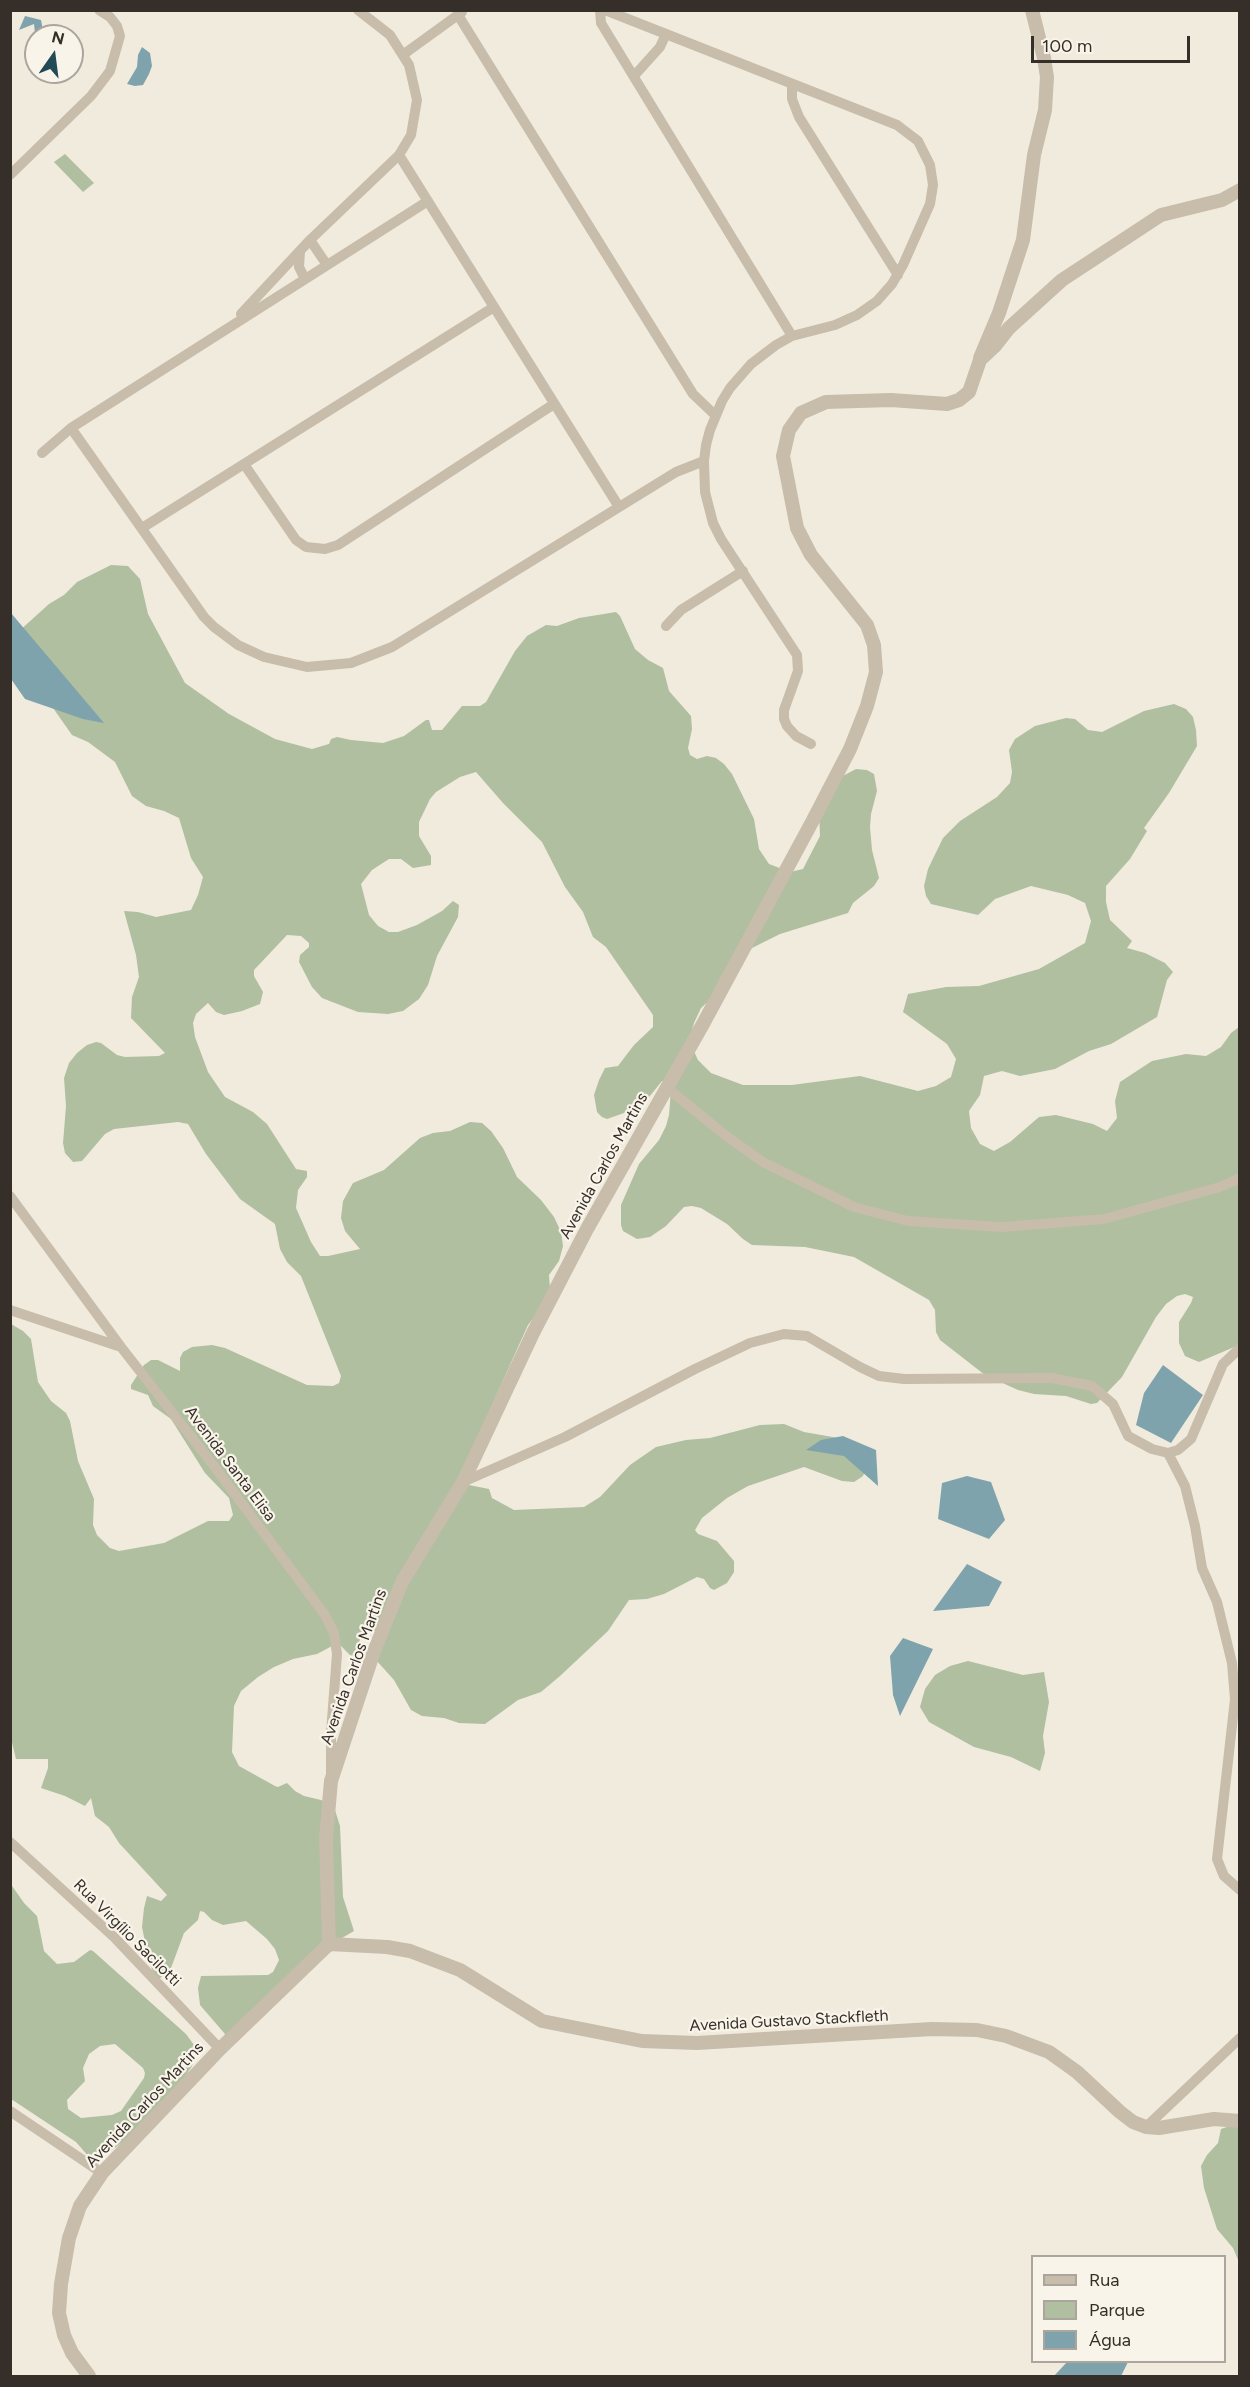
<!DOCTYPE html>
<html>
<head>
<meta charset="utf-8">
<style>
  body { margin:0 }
  #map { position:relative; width:1250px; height:2387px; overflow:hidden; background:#f1ebde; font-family:Figtree,sans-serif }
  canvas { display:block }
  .frame { position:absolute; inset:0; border:12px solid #362f29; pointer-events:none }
  .legend { position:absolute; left:1031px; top:2255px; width:195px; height:108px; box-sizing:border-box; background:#f9f4ea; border:2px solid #aba59d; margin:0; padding:8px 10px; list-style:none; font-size:18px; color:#362f29 }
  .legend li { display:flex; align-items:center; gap:12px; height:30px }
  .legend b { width:30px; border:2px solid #aba59d }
  .north { position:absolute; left:24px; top:24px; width:60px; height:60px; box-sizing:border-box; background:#f9f4ea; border:2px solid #aba59d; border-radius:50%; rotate:14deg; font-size:16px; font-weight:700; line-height:24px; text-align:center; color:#362f29 }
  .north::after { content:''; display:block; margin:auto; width:21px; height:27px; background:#224a55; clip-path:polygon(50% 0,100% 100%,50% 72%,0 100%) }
  .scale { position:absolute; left:1031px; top:36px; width:159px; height:27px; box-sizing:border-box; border:3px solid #362f29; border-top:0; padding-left:8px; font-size:18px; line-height:21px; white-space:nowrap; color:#362f29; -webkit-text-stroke:4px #f9f4ea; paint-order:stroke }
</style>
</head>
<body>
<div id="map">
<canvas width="1250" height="2387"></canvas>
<div class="frame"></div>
<ul class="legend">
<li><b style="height:8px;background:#c8bcab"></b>Rua</li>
<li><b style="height:16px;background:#afbf9f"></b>Parque</li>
<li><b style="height:16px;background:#7fa3ac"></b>Água</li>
</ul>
<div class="north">N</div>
<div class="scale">100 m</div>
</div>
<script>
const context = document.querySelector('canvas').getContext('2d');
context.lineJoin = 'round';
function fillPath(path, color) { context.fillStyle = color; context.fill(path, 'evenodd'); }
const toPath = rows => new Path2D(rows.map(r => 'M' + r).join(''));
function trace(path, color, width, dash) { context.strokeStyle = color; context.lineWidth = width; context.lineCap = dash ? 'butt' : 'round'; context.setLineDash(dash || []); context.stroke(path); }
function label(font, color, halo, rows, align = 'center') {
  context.font = font + ' Figtree,sans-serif'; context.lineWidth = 4.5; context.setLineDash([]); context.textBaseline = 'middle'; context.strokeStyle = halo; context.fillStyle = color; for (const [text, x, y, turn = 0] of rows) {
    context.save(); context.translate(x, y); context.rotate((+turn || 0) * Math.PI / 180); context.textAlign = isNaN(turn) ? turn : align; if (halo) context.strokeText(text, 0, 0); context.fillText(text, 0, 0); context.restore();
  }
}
const green = toPath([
  [65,154,94,183,83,192,54,162],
  [111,565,128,566,140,579,148,614,185,683,229,714,275,739,312,749,329,744,331,739,337,737,351,740,383,743,404,736,426,720,429,720,432,730,442,730,462,706,480,706,486,702,515,651,527,636,546,625,557,626,579,618,616,612,620,616,635,649,648,660,663,668,669,691,691,716,692,729,688,748,690,755,697,759,707,756,716,758,724,764,732,774,754,819,759,849,769,864,790,872,803,869,820,836,819,811,822,787,856,769,867,770,874,774,877,791,871,814,870,827,872,850,879,878,874,886,853,903,848,913,780,934,746,951,715,995,701,1008,694,1023,689,1041,698,1060,711,1073,743,1085,792,1085,860,1076,918,1091,936,1086,951,1077,956,1059,947,1044,903,1012,908,994,946,987,979,986,1039,969,1085,943,1091,921,1085,903,1068,895,1031,886,995,899,978,915,931,904,926,896,924,886,928,869,943,838,960,821,997,797,1010,783,1012,772,1009,750,1015,739,1035,726,1066,718,1075,719,1088,730,1102,732,1144,711,1174,704,1186,709,1193,717,1196,730,1197,746,1169,793,1144,828,1147,831,1130,859,1106,886,1106,902,1110,920,1132,941,1127,948,1145,953,1165,963,1173,972,1167,980,1157,1017,1111,1044,1089,1051,1055,1069,1020,1076,1002,1071,984,1076,980,1095,969,1111,971,1128,980,1144,994,1151,1010,1142,1039,1117,1056,1115,1093,1124,1107,1131,1117,1118,1115,1101,1120,1082,1152,1061,1186,1054,1206,1056,1221,1047,1231,1033,1239,1027,1239,1345,1199,1362,1185,1356,1179,1343,1179,1322,1191,1303,1193,1297,1185,1294,1177,1296,1166,1304,1156,1317,1122,1377,1097,1403,1091,1404,1066,1396,1034,1394,1018,1390,985,1375,940,1340,936,1332,935,1310,929,1300,854,1257,805,1247,752,1245,743,1239,727,1224,701,1208,692,1206,684,1207,666,1226,650,1237,637,1239,623,1231,621,1225,621,1205,639,1164,659,1140,666,1126,669,1115,671,1090,667,1082,662,1081,641,1107,607,1119,602,1117,597,1112,594,1095,599,1080,605,1068,618,1066,634,1045,653,1027,653,1015,606,947,593,937,583,912,565,887,542,842,503,803,476,772,460,777,436,792,430,799,419,822,419,836,431,856,431,865,413,868,401,859,389,859,372,870,361,884,369,915,378,926,389,932,398,932,417,925,442,911,453,901,459,905,458,917,437,956,428,985,419,999,403,1011,388,1014,358,1012,322,998,312,987,299,962,300,955,309,947,309,943,301,936,287,935,254,970,254,976,263,992,260,1004,242,1011,224,1015,216,1012,208,1003,196,1014,193,1023,195,1037,208,1072,225,1097,253,1112,267,1124,296,1169,307,1171,307,1177,298,1190,296,1208,311,1242,320,1256,328,1256,360,1249,345,1231,341,1218,343,1201,353,1183,384,1170,420,1138,433,1133,450,1131,470,1122,482,1123,491,1131,503,1148,517,1177,541,1200,554,1217,561,1232,563,1246,559,1261,549,1275,550,1289,538,1312,528,1325,460,1476,464,1484,489,1489,492,1498,514,1510,584,1507,600,1497,630,1465,656,1447,686,1440,710,1438,760,1425,784,1424,804,1432,850,1440,868,1463,863,1476,854,1482,842,1481,804,1467,748,1486,727,1498,702,1518,695,1530,698,1534,717,1541,734,1561,734,1572,727,1583,714,1590,710,1588,704,1579,697,1577,664,1594,647,1599,629,1600,608,1631,560,1676,541,1692,518,1700,485,1724,459,1723,444,1718,422,1716,411,1710,394,1680,376,1660,378,1634,365,1623,355,1656,350,1655,341,1646,334,1645,317,1654,293,1659,274,1667,258,1677,241,1691,234,1706,232,1752,239,1766,275,1786,278,1787,287,1783,295,1791,304,1796,321,1800,334,1807,340,1826,343,1897,354,1931,342,1938,332,1951,313,1963,224,2037,225,2034,200,2005,198,1988,201,1976,268,1975,273,1972,279,1960,275,1949,267,1939,246,1921,223,1925,212,1920,204,1912,200,1911,198,1920,184,1933,171,1968,157,1981,149,1962,142,1927,144,1908,147,1896,161,1901,167,1895,119,1843,109,1827,95,1816,91,1798,85,1806,65,1796,41,1788,48,1768,48,1759,16,1759,10,1734,11,1324,23,1331,31,1339,38,1382,51,1401,66,1413,70,1421,78,1461,94,1499,93,1525,97,1535,110,1548,119,1551,164,1543,208,1521,229,1521,233,1515,229,1498,205,1473,171,1419,153,1406,148,1395,131,1389,131,1385,144,1365,151,1360,158,1360,180,1371,180,1358,183,1352,192,1347,212,1345,225,1348,307,1385,333,1386,339,1383,341,1376,301,1276,287,1262,280,1249,275,1224,240,1199,206,1154,188,1124,178,1122,114,1129,105,1134,82,1161,73,1162,65,1153,63,1143,66,1106,64,1078,69,1063,77,1053,87,1045,96,1042,101,1043,117,1055,125,1057,159,1056,165,1053,131,1018,132,997,139,977,136,955,124,911,138,912,156,917,191,910,198,895,203,877,191,858,179,818,164,811,146,806,132,796,115,762,88,742,72,735,32,678,18,632,49,604,64,595,77,582],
  [968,1661,1023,1675,1044,1672,1049,1702,1043,1736,1045,1753,1040,1771,1011,1757,974,1747,929,1722,920,1707,925,1689,935,1675,950,1666],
  [10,1883,24,1903,37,1916,44,1951,57,1964,74,1962,90,1950,93,1951,186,2034,197,2049,192,2066,180,2084,131,2136,108,2153,89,2157,76,2142,11,2099],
  [115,2044,143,2068,145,2073,144,2078,121,2111,112,2115,81,2118,68,2109,67,2100,85,2081,83,2068,89,2054,100,2046],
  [1239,2123,1239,2262,1233,2248,1217,2229,1204,2188,1201,2166,1207,2155,1218,2143,1221,2129]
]);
const water = toPath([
  [25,16,41,20,44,36,36,36,36,46,33,48,28,43,35,33,34,24,19,30],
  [142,47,150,53,152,66,149,74,143,85,135,86,127,84,137,67,138,55],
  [10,613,11,613,104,723,83,719,25,699,11,679],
  [1163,1365,1203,1395,1171,1443,1136,1425,1144,1393],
  [843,1436,876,1450,878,1486,844,1456,806,1450,821,1440],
  [967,1476,991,1482,1005,1520,989,1539,938,1519,942,1483],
  [967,1564,1002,1582,989,1606,933,1611],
  [903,1638,933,1649,900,1716,893,1695,890,1656],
  [1067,2362,1128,2362,1121,2376,1054,2376]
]);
const minor = toPath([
  [600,10,601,23,792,336],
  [605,10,897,125,918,141,930,165,933,185,930,204,903,265,892,284,877,301,857,315,835,325,792,336,776,345,751,364,730,388,722,401,710,430,706,445,704,461,705,492,713,523,721,539,797,655,798,671,784,710,784,719,787,726,796,736,811,744],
  [458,15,693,394,715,415],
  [404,54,462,12],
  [634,76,660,47,666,34],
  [792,84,792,99,799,117,898,275],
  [399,155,619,507],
  [10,175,91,96,110,71,120,36,117,26,110,17,99,10],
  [310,240,327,265],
  [300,251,299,267,305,279],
  [241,314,310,240,399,155,411,135,417,100,409,65,390,35,358,10],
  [71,428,204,617,214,627,238,645,264,657,307,667,351,663,392,647,676,472,704,461],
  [42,453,71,428,428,201],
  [244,464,296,540,306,547,325,549,338,545,554,404],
  [142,528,494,307],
  [666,626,681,610,743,571],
  [667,1088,725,1135,763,1162,854,1207,908,1221,1002,1227,1104,1219,1220,1187,1240,1178],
  [10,1196,121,1347,214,1466,325,1615,334,1633,337,1654,331,1733,331,1772],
  [10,1310,121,1347],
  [1168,1453,1185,1486,1195,1526,1202,1568,1217,1602,1232,1663,1235,1699,1217,1859,1224,1876,1240,1890],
  [463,1482,565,1437,695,1369,750,1343,784,1334,807,1336,860,1367,879,1376,904,1379,1052,1378,1092,1386,1113,1404,1128,1436,1152,1449,1168,1453,1178,1450,1191,1439,1223,1364,1240,1348],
  [10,1842,114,1937,220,2049],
  [10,2111,102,2173],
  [1146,2127,1240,2038]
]);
const tertiary = toPath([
  [980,358,999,313,1023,240,1034,155,1045,110,1047,77,1044,58,1032,10],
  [329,1944,387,1947,410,1951,460,1970,542,2021,642,2041,697,2043,932,2029,977,2030,1006,2036,1049,2052,1077,2072,1120,2112,1133,2122,1146,2127,1159,2128,1214,2119,1240,2121],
  [89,2376,72,2353,64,2335,59,2313,61,2284,69,2238,80,2206,102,2173,220,2049,329,1944,326,1838,331,1781,373,1654,402,1582,463,1482,533,1333,587,1229,703,1024,812,822,850,749,867,706,876,672,874,645,867,625,811,555,797,528,783,456,789,430,801,413,826,402,891,400,947,404,959,400,969,392,980,360,995,346,1009,328,1062,280,1161,215,1222,200,1240,190]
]);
const streetNames = [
  ["Avenida Carlos Martins",604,1166,-61],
  ["Avenida Santa Elisa",230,1464,53],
  ["Avenida Carlos Martins",354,1667,-70],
  ["Rua Virgílio Sacilotti",127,1933,45],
  ["Avenida Gustavo Stackfleth",789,2021,-3],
  ["Avenida Carlos Martins",145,2105,-47]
];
fillPath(green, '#afbf9f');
fillPath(water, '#7fa3ac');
trace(minor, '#c8bcab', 10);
trace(tertiary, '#c8bcab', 14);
label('16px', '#362f29', '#f9f4ea', streetNames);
</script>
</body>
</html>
